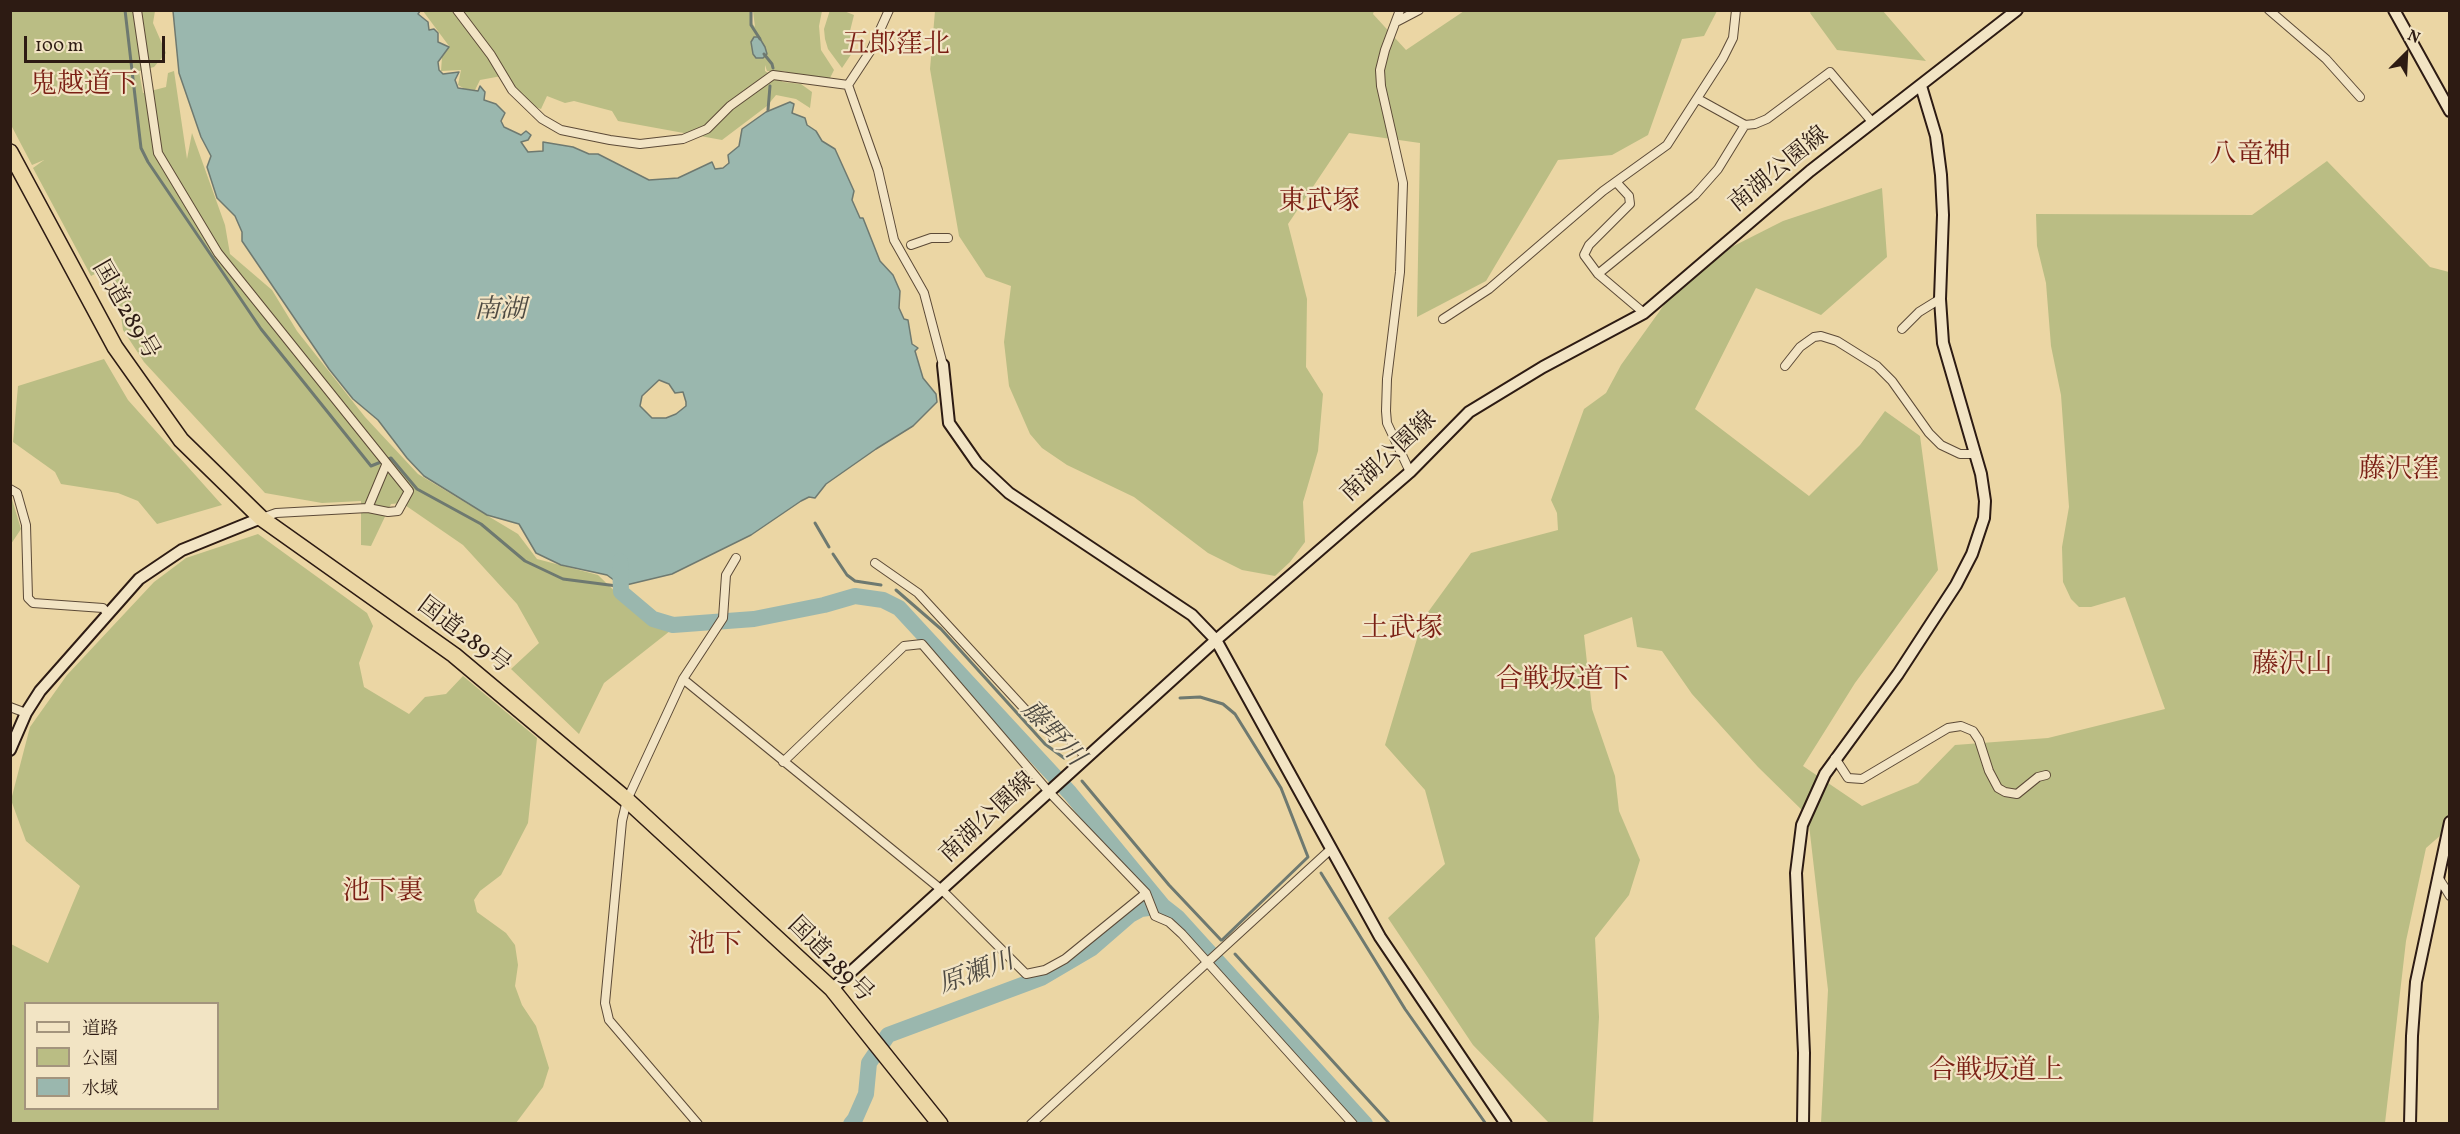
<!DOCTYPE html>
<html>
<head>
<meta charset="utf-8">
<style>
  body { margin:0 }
  #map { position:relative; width:2460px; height:1134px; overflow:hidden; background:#ebd6a4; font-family:Vollkorn,"Noto Serif JP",serif }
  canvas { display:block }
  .frame { position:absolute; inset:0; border:12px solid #2d1b13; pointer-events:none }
  .legend { position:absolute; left:24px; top:1002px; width:195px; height:108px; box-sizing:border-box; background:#f2e4c4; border:2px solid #a3947d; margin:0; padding:8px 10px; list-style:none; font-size:18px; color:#2d1b13 }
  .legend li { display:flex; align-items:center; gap:12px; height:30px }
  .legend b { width:30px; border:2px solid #a3947d }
  .north { position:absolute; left:2376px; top:24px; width:60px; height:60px; -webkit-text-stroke:4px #f2e4c4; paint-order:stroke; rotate:24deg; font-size:16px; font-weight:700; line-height:24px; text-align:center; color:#2d1b13 }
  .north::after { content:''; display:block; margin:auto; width:21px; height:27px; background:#2d1b13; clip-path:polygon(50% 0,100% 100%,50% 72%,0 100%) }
  .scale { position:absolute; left:24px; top:36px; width:141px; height:27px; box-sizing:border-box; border:3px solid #2d1b13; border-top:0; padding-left:8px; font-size:18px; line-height:21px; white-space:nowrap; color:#2d1b13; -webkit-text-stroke:4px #f2e4c4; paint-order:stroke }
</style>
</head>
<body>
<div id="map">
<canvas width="2460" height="1134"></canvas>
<div class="frame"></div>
<ul class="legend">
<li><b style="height:8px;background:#f2e4c4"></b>道路</li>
<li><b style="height:16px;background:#babd84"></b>公園</li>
<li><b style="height:16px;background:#9ab7ae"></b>水域</li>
</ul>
<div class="north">N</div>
<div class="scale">100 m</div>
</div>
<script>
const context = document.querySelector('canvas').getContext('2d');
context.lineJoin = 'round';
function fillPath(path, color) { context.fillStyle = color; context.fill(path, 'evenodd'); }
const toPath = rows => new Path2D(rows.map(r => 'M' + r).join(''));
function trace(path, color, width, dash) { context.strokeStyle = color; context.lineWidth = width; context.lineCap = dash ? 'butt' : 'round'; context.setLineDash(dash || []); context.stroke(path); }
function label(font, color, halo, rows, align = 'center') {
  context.font = font + ' Vollkorn,"Noto Serif JP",serif'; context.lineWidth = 4.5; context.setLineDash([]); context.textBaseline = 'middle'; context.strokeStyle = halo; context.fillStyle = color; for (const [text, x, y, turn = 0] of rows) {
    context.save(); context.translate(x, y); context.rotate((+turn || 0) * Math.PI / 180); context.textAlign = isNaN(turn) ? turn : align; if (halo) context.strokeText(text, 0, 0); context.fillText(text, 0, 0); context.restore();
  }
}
const green = toPath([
  [751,10,752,23,755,27,753,11,822,11,819,26,821,50,834,70,829,80,782,71,767,71,765,65,765,71,783,82,801,84,812,92,810,108,796,99,776,95,767,106,722,140,618,121,612,111,574,101,565,103,547,96,541,109,527,104,515,91,507,75,480,80,475,90,465,89,458,85,461,70,441,71,442,57,449,46,423,11],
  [830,10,844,11,854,15,850,31,852,53,842,68,828,49,825,39,824,29],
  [10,11,155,11,153,23,166,53,154,67,139,71,143,93,166,87,168,73,174,71,187,159,192,133,225,225,230,254,272,290,297,331,365,417,418,474,518,534,537,559,598,575,631,607,675,627,604,683,579,734,511,669,539,643,517,604,463,545,402,503,391,504,371,546,361,545,361,501,322,503,265,493,144,362,123,330,117,289,108,274,99,272,91,276,33,168,44,160,32,165,11,125],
  [935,11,1374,11,1373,14,1406,50,1464,11,1717,11,1704,36,1682,39,1648,135,1612,155,1558,160,1486,281,1417,317,1420,143,1349,133,1288,224,1307,299,1306,367,1323,394,1318,451,1303,502,1305,542,1290,562,1275,576,1242,570,1208,553,1134,497,1067,465,1042,448,1030,434,1009,386,1004,342,1011,286,986,277,959,236,930,69],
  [1811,11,1883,11,1926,61,1837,50,1810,13],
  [2327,161,2430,267,2449,272,2449,828,2426,848,2406,941,2385,1123,1821,1123,1828,990,1808,816,1758,767,1692,694,1662,651,1637,647,1632,617,1584,635,1592,709,1615,776,1619,811,1640,860,1629,895,1595,938,1599,1017,1593,1123,1549,1123,1473,1045,1388,918,1445,864,1425,790,1385,745,1423,619,1471,553,1558,530,1557,513,1551,500,1584,409,1606,393,1621,365,1679,284,1702,262,1783,221,1882,188,1887,257,1821,315,1756,288,1695,409,1809,496,1860,445,1885,411,1920,436,1938,570,1855,683,1803,766,1862,806,1918,783,1955,745,2048,738,2165,709,2125,597,2091,607,2079,607,2071,599,2063,582,2062,547,2069,507,2061,395,2051,346,2046,283,2037,246,2036,214,2252,215],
  [104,359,128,400,222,505,157,524,138,501,118,493,61,484,55,472,13,442,18,386],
  [11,496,21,529,11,544,10,544],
  [258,534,367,613,373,626,359,663,364,687,409,714,425,697,446,694,463,676,537,738,528,823,501,875,480,891,474,900,477,912,506,933,515,945,518,965,515,986,522,1005,536,1026,549,1068,543,1087,516,1123,11,1123,11,944,48,963,80,886,26,841,11,800,30,727,67,675,154,582,186,558],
  [26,1004,218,1004,218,1108,26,1108]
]);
const water = toPath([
  [173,11,420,11,418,14,428,22,429,30,434,29,438,33,438,42,449,47,438,62,439,70,443,74,459,72,455,80,458,88,478,91,480,86,485,92,484,100,496,104,505,113,501,121,504,127,521,135,526,131,531,135,528,140,521,142,528,152,543,151,543,142,573,147,589,154,598,154,649,180,678,178,712,162,715,169,723,168,729,163,728,155,739,146,742,129,766,112,790,102,794,104,792,113,805,118,807,125,816,131,822,141,835,149,854,191,852,200,860,218,863,218,880,261,893,275,900,291,899,308,904,319,908,320,912,344,918,348,915,351,923,378,936,394,937,402,913,426,876,449,826,484,815,498,809,497,801,501,751,535,672,574,622,586,607,575,561,565,536,553,519,524,487,515,424,476,407,458,378,420,353,399,329,369,242,241,242,232,235,216,217,198,207,167,211,156,201,137,179,73,173,11],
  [659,380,669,384,675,393,683,392,686,402,686,406,676,414,666,418,652,418,640,406,642,396,659,380],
  [754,37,759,37,765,47,767,54,763,58,756,58,753,54,751,42,754,37]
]);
const stream = toPath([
  [125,10,141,148,148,162,261,329,371,466,391,458,417,489,481,524,525,561,563,579,617,586,621,592],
  [751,10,751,25,760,39],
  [764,54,772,64,773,68],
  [768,110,770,86],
  [815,523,829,547],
  [833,554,847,575,855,581,881,585],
  [896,590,941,629,1045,744,1064,758],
  [1180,698,1200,697,1223,704,1235,714,1281,788,1308,857,1222,940],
  [1082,781,1169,885,1221,940],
  [1321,873,1405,1009,1486,1124],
  [1235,954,1390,1124]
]);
const river = toPath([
  [620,561,621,592,653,619,673,625,754,619,824,605,855,596,883,600,899,608,1070,793,1163,906,1177,917,1365,1124],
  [851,1124,855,1119,866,1094,869,1063,888,1035,1041,978,1092,948,1130,915,1141,909,1163,906]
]);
const street = toPath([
  [137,10,158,153,218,253,409,491,398,511,388,512,368,508,276,513,262,518],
  [457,10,491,55,512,90,542,119,561,130,610,140,640,144,683,139,707,129,730,106,773,75,848,85,878,170,894,240,924,293,943,365],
  [1400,10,1385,50,1380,70,1381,86,1403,183,1400,272,1387,379,1386,411,1387,423,1410,472],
  [2269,10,2326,59,2360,97],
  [1398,21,1419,10],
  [848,85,871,50,889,10],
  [1698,99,1745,125,1755,124,1767,119,1830,72,1873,123],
  [1617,183,1629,196,1630,204,1589,245,1584,255,1598,274,1644,313],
  [911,245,931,238,948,238],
  [1598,274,1695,195,1718,169,1745,125],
  [1443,319,1489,289,1603,191,1667,145,1723,58,1733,38,1736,10],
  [1902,329,1919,312,1940,299],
  [1785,366,1800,347,1814,337,1821,336,1837,341,1877,366,1892,381,1929,433,1941,445,1960,454,1976,454],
  [10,489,17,493,26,525,28,598,33,603,103,608,108,614],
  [368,508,386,465],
  [875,563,918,593,1033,718,1059,729,1086,757],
  [683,679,943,891,1026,974,1045,970,1065,959,1146,893],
  [10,707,26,713],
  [1835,758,1848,778,1862,779,1948,728,1961,726,1973,731,1979,740,1989,771,1998,788,2005,792,2017,794,2038,777,2046,775],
  [783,762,904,646,922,644,1049,792,1146,893,1155,916,1169,922,1182,934,1353,1124],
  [2438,877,2450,896],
  [698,1124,609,1020,605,1003,622,821,627,800,683,679,723,618,726,575,736,558],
  [1031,1124,1331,849]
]);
const secondary = toPath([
  [2394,10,2450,111],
  [943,365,949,423,977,463,1009,493,1192,615,1216,640,1380,937,1506,1124],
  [10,750,26,713,40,691,139,579,182,550,261,518],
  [832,989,1216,640,1410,472,1469,412,1543,367,1644,313,1810,171,2017,10],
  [1803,1124,1804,1053,1796,873,1802,825,1825,774,1898,674,1956,585,1972,554,1984,518,1985,501,1981,474,1943,343,1940,299,1943,215,1941,175,1936,136,1921,86],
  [2410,1124,2412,1036,2416,982,2450,822]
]);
const highway = toPath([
  [10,152,115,347,181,440,261,518,454,655,627,800,832,989,940,1124]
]);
const streetNames = [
  ["南湖公園線",1780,171,-39],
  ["国道289号",124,311,60],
  ["南湖公園線",1390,458,-43],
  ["国道289号",463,637,37],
  ["南湖公園線",989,819,-43],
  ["国道289号",829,961,45]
];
const waterNames = [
  ["南湖",500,312],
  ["藤野川",1051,735,47],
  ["原瀬川",977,975,-20]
];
const quarterNames = [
  ["五郎窪北",896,47],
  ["鬼越道下",84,87],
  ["八竜神",2250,157],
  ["東武塚",1319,204],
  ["藤沢窪",2399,472],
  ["土武塚",1402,631],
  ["藤沢山",2292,667],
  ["合戦坂道下",1563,682],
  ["池下裏",383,894],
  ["池下",715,947],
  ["合戦坂道上",1996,1073]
];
fillPath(green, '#babd84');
fillPath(water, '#9ab7ae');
trace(water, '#6e7970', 1.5);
trace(stream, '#6e7970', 3);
trace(river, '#9ab7ae', 16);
trace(street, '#5c4a37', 10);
trace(secondary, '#2d1b13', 14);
trace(highway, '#2d1b13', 18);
trace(street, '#f2e4c4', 8);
trace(secondary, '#f2e4c4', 10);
trace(highway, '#ebd6a4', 15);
label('24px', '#2d1b13', '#f2e4c4', streetNames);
label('italic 26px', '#4e4a42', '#f2e4c4', waterNames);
label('27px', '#7a1f14', '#f2e4c4', quarterNames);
</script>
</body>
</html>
